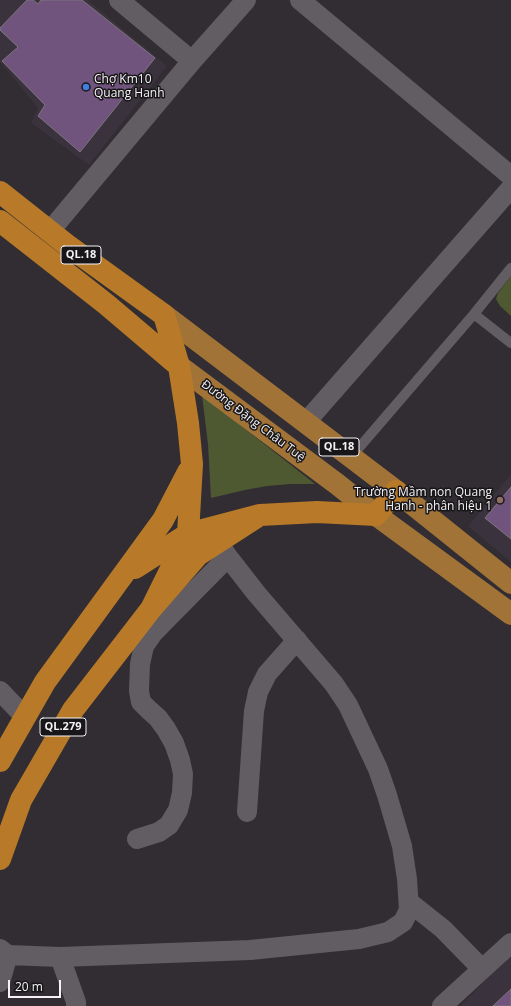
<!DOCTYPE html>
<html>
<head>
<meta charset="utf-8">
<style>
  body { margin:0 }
  #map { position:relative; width:511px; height:1006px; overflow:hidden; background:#312d32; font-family:"Open Sans",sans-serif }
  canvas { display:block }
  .scale { position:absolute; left:8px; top:980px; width:53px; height:18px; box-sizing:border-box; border:2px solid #f4f2f5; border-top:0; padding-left:5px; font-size:12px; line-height:14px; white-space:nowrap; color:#f4f2f5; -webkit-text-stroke:3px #181618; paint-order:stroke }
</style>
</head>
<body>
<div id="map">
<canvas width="511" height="1006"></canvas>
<div class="scale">20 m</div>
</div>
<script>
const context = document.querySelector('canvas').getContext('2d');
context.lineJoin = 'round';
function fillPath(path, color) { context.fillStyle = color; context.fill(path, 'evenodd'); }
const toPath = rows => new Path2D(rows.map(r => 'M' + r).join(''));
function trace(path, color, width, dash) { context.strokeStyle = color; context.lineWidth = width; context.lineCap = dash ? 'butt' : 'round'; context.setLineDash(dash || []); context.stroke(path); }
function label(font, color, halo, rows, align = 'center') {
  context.font = font + ' "Open Sans",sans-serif'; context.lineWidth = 3; context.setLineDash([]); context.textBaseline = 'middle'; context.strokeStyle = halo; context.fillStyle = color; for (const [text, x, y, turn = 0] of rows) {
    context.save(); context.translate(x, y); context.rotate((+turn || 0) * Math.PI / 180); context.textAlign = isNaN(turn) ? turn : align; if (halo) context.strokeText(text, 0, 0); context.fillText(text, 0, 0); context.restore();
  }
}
const built = toPath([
  [0,0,88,0,167,66,89,165,31,123,38,108,0,62],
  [511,474,511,562,468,526],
  [511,955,511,1006,460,1006]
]);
const green = toPath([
  [511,276,511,316,500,306,496,299,498,293],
  [202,395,315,484,291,484,267,486,245,490,211,498,208,444]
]);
const building = toPath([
  [27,0,33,0,38,4,41,0,82,0,155,58,80,152,38,116,45,105,2,61,18,47,0,30,0,28,27,0],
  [511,487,511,539,485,518,511,487],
  [511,989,511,1006,493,1006,511,989]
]);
const service = toPath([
  [474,314,511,343],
  [351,457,474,314,511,268]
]);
const minor = toPath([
  [119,0,192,61],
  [300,0,511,176],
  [50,231,192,61,246,0],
  [306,422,511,188],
  [0,691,25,717],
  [247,812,254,711,258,692,267,674,297,640],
  [137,839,159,832,169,825,178,810,182,793,183,774,180,760,174,743,166,729,158,718,149,710,141,702,139,691,140,664,144,646,153,633,228,557],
  [409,902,443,929,482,969],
  [0,949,8,955,60,957,250,950,359,939,388,932,403,922,409,910,407,879,402,846,387,795,378,769,348,705,334,684,256,593,228,557,218,542],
  [60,957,76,1002,76,1006],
  [0,982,8,955],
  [442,1006,511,943]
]);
const primary = toPath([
  [164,315,396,491,511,583],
  [179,366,337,484,376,515,511,614]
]);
const trunk = toPath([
  [0,192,67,245,164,315,179,366,188,423,192,464,188,534,151,609],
  [0,221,106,304,179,366],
  [135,568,188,534,260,515,317,512,376,515,396,491],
  [0,761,45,682,163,520,188,472],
  [0,859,21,800,73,710,151,609,198,555,260,515]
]);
const markers = [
  [86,87,4,"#3f7fe0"],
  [500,500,4,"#8d6e63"]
];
const shields = [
  [81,255,40],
  [339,447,40],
  [63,727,46]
];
const shieldNames = [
  ["QL.18",81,255],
  ["QL.18",339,447],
  ["QL.279",63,727]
];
const poiNames = [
  ["Chợ Km10",94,80],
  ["Quang Hanh",94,94],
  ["Trường Mầm non Quang",492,493,"right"],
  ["Hanh - phân hiệu 1",492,507,"right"]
];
const streetNames = [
  ["Đường Đặng Châu Tuệ",253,421,37]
];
fillPath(built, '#3a323d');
fillPath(green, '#4e5932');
fillPath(building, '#71547d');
trace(building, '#7b767d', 1);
trace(service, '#615d63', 10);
trace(minor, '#615d63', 20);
trace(primary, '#a27337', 22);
trace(trunk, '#b87a28', 22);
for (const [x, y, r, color] of markers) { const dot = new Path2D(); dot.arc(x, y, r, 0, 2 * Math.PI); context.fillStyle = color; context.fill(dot); trace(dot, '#181618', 1.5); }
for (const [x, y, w] of shields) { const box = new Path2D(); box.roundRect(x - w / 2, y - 9, w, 18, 3); context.fillStyle = '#181618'; context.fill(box); trace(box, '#f4f2f5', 1); }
label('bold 11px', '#f4f2f5', null, shieldNames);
label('12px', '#f4f2f5', '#181618', poiNames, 'left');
label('12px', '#f4f2f5', '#181618', streetNames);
</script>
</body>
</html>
